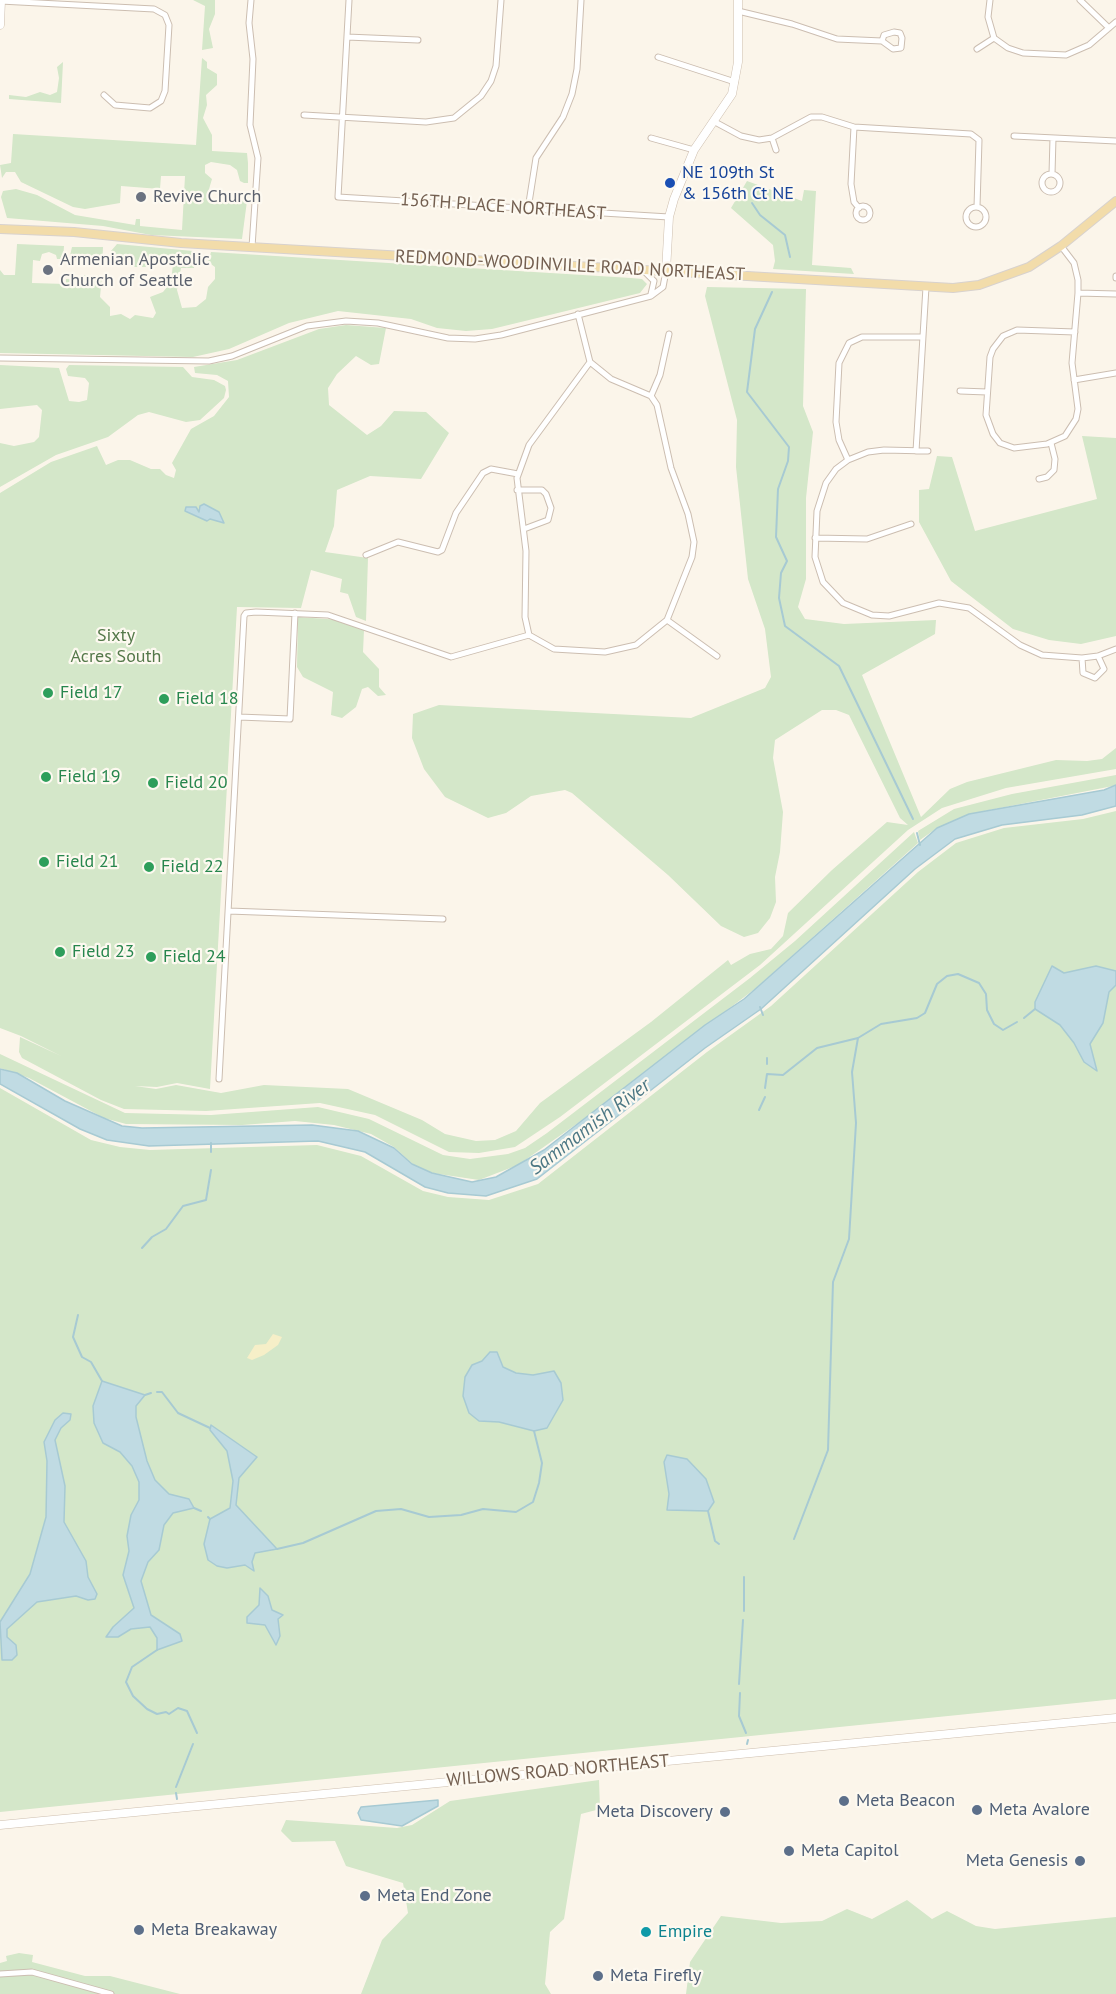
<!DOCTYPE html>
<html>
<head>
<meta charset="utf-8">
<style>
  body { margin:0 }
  canvas { display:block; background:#fbf5ea }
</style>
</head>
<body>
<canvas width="1116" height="1994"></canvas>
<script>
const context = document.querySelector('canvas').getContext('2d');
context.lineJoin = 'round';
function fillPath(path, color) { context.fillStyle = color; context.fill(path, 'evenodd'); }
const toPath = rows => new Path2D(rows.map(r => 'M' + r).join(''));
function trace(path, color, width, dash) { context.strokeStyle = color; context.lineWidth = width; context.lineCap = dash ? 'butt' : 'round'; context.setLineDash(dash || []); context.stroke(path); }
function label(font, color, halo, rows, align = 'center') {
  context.font = font + ' "PT Sans",sans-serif'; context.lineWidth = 4.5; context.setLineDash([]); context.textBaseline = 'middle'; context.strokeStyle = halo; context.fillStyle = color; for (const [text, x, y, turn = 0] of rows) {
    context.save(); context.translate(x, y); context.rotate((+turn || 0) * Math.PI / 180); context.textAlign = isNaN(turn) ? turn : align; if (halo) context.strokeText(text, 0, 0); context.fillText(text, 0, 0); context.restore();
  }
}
const green = toPath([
  [193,0,215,0,215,14,209,29,213,48,202,50,205,6],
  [202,58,207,62,207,68,217,74,217,85,206,95,207,105,203,118,212,135,212,151,247,153,248,163,248,183,244,183,240,181,237,170,230,165,211,162,205,165,205,173,212,179,207,196,220,203,227,200,247,201,242,239,151,235,103,226,7,218,1,197,3,191,16,189,37,195,75,215,135,225,136,219,140,219,140,226,182,230,185,176,161,176,160,189,121,186,120,203,85,209,73,207,21,182,15,172,6,172,2,178,0,165,11,163,13,134,196,145],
  [63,62,61,103,9,99,9,95,26,97,40,92,50,95,57,92,59,78,57,67],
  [747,181,802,201,804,190,816,191,812,265,851,268,854,274,773,269,775,261,773,245,731,208],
  [17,244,64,246,63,259,57,259,56,255,49,252,42,254,40,261,33,260,32,283,66,284,66,279,84,280,84,275,88,275,89,280,98,281,98,275,102,275,100,297,110,307,110,316,121,314,130,319,135,315,153,318,156,313,150,297,163,292,171,282,173,264,169,257,161,256,147,267,135,267,114,257,111,251,117,244,193,251,190,260,194,263,194,268,181,268,177,290,182,308,196,307,206,299,208,287,215,279,215,267,208,262,211,252,631,278,642,279,647,284,640,293,492,329,466,331,437,328,411,319,338,311,289,323,229,349,193,357,0,353,0,270,4,275,15,275],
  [72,247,103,247,102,267,98,266,98,261,69,260],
  [707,287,806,289,803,406,813,432,806,498,806,579,798,607,805,619,844,624,936,620,935,634,862,675,921,817,950,789,967,782,1056,760,1087,761,1102,759,1116,748,1116,769,1006,788,942,808,908,830,760,965,560,1117,515,1147,479,1153,449,1152,375,1115,320,1103,206,1111,124,1109,101,1100,22,1058,19,1052,20,1037,61,1056,21,1036,0,1028,0,493,51,462,97,446,106,465,118,460,130,460,151,469,160,469,166,475,174,478,176,470,172,463,191,429,214,416,229,397,228,381,217,375,195,373,194,367,237,360,319,329,346,325,386,328,379,364,371,365,356,356,337,374,328,388,329,405,367,435,381,426,394,411,426,412,449,433,421,479,370,476,337,490,334,526,325,552,368,558,366,621,356,617,348,594,340,592,342,579,311,570,301,608,237,607,210,1089,177,1083,157,1087,135,1086,156,1089,176,1085,221,1093,264,1085,348,1089,422,1120,445,1134,476,1141,495,1140,516,1131,540,1103,651,1022,728,960,731,965,750,954,771,949,783,936,788,913,832,870,887,822,908,825,900,818,849,715,836,710,822,710,775,740,773,758,783,812,780,852,775,877,776,902,770,918,758,933,744,937,721,926,668,875,572,793,565,790,531,796,506,813,488,818,445,797,424,769,412,738,413,714,439,705,691,718,765,688,771,677,765,629,748,579,736,467,737,420,705,296],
  [0,365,59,368,69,401,79,402,87,400,89,383,85,378,68,376,66,369,69,365,183,367,192,377,214,380,225,386,226,390,224,398,200,420,186,422,149,412,138,415,108,437,56,455,0,487,0,443,14,446,34,442,39,437,42,410,37,405,0,409],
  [1082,436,1116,438,1116,636,1081,644,1049,640,1013,629,951,581,919,522,919,490,929,489,937,456,952,457,975,531,1097,499],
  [298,617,341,620,364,630,363,652,379,669,379,687,386,695,378,696,368,687,362,689,356,707,342,718,331,715,333,692,303,677,297,667],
  [1116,775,1116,785,1113,786,969,814,937,828,920,840,918,831,954,809,1012,794],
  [1116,811,1116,1699,0,1812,0,1088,91,1140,120,1147,150,1150,317,1145,361,1156,423,1191,448,1197,489,1200,538,1184,707,1052,771,1006,918,872,956,843,1004,828,1083,819],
  [914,832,918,843,756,988,588,1116,518,1165,479,1180,432,1173,415,1166,394,1147,371,1134,334,1125,295,1121,242,1125,126,1124,104,1118,29,1078,0,1068,0,1054,125,1113,211,1115,318,1107,369,1119,443,1155,470,1159,508,1154,525,1148,547,1133,750,978,795,941],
  [599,1780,600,1809,581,1814,564,1919,550,1932,545,1984,551,1994,361,1994,382,1940,408,1913,403,1883,346,1866,335,1841,292,1842,281,1831,286,1820,397,1828,412,1825,450,1801],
  [907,1900,932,1919,947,1911,976,1926,995,1929,1116,1917,1116,1994,686,1994,690,1962,721,1916,781,1923,822,1921,847,1909,872,1919],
  [19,1953,33,1955,32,1962,85,1976,110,1976,180,1994,0,1994,0,1963,7,1961,6,1956]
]);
const sand = toPath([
  [273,1334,282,1337,278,1345,264,1355,252,1360,247,1358,255,1345,266,1344]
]);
const water = toPath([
  [204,504,219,512,224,523,210,519,207,521,185,511,186,507,196,507,199,512,200,506,204,504],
  [1116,785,1116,806,1082,815,1002,825,955,839,915,869,761,1009,705,1048,537,1179,486,1196,448,1193,425,1187,365,1152,318,1141,149,1146,107,1140,80,1129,0,1084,0,1069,17,1073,65,1101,122,1126,142,1128,312,1125,358,1131,394,1148,412,1164,432,1173,472,1182,496,1177,544,1150,705,1025,744,999,937,828,969,814,1104,790,1116,785],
  [1052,966,1064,973,1096,966,1116,971,1116,985,1109,992,1103,1023,1090,1044,1097,1071,1084,1062,1074,1043,1060,1025,1035,1009,1035,1002,1052,966],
  [490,1352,497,1352,503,1367,516,1373,533,1375,554,1371,561,1383,563,1400,547,1428,534,1431,499,1422,479,1421,469,1413,463,1396,465,1377,472,1365,482,1361,490,1352],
  [102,1381,145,1395,136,1406,136,1417,147,1461,155,1480,169,1494,189,1499,194,1508,173,1513,164,1525,159,1550,148,1562,141,1581,151,1615,180,1634,182,1641,157,1650,157,1638,150,1627,131,1629,118,1637,106,1637,113,1627,134,1608,123,1575,129,1551,127,1536,131,1515,139,1500,139,1482,132,1466,120,1452,103,1443,94,1423,93,1406,102,1381],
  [63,1413,71,1414,70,1420,61,1428,55,1440,65,1486,64,1522,86,1561,88,1577,97,1594,95,1599,88,1600,76,1596,37,1602,7,1629,7,1637,16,1645,17,1655,12,1660,2,1660,0,1622,30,1574,46,1517,47,1461,44,1442,55,1420,63,1413],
  [211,1425,257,1457,239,1478,236,1505,277,1549,255,1553,252,1562,254,1571,245,1565,227,1568,217,1566,208,1560,204,1544,210,1519,230,1508,233,1481,227,1451,210,1430,211,1425],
  [667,1455,687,1459,706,1479,714,1502,708,1511,667,1510,669,1494,664,1462,667,1455],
  [260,1588,268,1596,272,1610,283,1615,278,1619,280,1636,276,1645,265,1625,247,1623,247,1617,259,1605,260,1588],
  [438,1800,438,1806,402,1826,361,1820,358,1813,361,1807,438,1800]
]);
const stream = toPath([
  [752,203,760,215,785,235,790,257],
  [772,292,755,329,747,392,789,447,788,461,778,489,776,537,787,561,781,573,779,598,785,626,839,666,913,819],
  [917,833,920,845],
  [760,1007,763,1015],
  [1024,1018,1035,1009],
  [767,1064,767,1058],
  [765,1088,767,1074,783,1075,817,1048,858,1038,881,1024,917,1018,925,1013,937,984,947,976,958,974,979,983,986,994,987,1010,994,1024,1003,1030,1017,1022],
  [759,1110,765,1097],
  [211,1152,211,1143],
  [142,1248,152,1237,166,1229,183,1206,206,1200,211,1170],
  [78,1315,73,1337,82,1357,91,1362,102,1381],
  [157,1392,162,1392,178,1413,210,1428],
  [145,1395,151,1393],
  [194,1508,201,1511],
  [708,1511,715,1541,719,1544],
  [208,1517,210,1519],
  [794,1539,828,1450,833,1282,849,1239,856,1123,852,1072,858,1038],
  [277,1549,303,1543,376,1511,401,1509,429,1517,461,1515,483,1509,516,1512,533,1502,539,1483,542,1463,534,1431],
  [744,1611,744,1577],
  [157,1650,132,1667,126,1682,133,1696,147,1709,157,1714,166,1712,169,1714,178,1708,187,1711,197,1733],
  [739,1684,743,1620],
  [740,1693,739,1716,746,1733],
  [747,1744,748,1740],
  [176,1787,193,1744],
  [176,1793,177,1799]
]);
const street = toPath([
  [251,0,249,23,253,59,250,125,258,158,252,247],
  [349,0,338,197,669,217],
  [990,0,988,17,994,38],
  [1080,0,1109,28],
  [0,1,154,9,165,15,169,25,165,91,161,101,150,108,115,105,104,95],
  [738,11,792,24,837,39,882,41,893,49,901,48,902,38,900,33,894,32,884,35,882,41],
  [347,37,418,40],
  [994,38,1008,48,1023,53,1066,55,1089,45,1116,22],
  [977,49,994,38],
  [658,57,735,82],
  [304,115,426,122,454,118,481,96,491,81,496,66,501,0],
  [715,122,741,136,759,140,772,138,811,117,822,117,854,127,971,134,979,140,977,207],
  [854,127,851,184,854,202,859,208],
  [1014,136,1116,141],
  [651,138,694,150],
  [772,138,776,150],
  [1052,174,1053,138],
  '1042 183a9 9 0 1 1 18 0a9 9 0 1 1-18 0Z',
  '856 213a7 7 0 1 1 14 0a7 7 0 1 1-14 0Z',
  '966 217a10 10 0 1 1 20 0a10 10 0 1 1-20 0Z',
  [528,209,536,158,563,117,572,94,577,69,581,0],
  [1061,246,1074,263,1078,280,1078,293,1072,363,1078,409,1076,419,1065,436,1047,444,1014,448,1000,443,993,434,986,415,990,357,993,349,1003,336,1017,330,1075,332],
  [645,272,654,281,651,294],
  [1116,278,1116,276],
  [1078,293,1116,294],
  [921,337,862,337,849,343,839,363,836,422,839,440,848,460,836,469,826,483,817,511,815,557,823,582,843,603,872,615,889,616,939,603,969,608,1020,645,1042,655,1082,658,1098,656,1116,649],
  [0,358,209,361,232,356,307,326,346,321,378,323,448,338,475,339,501,335,651,296,663,287,666,271],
  [590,362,611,379,651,396],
  [1074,380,1116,373],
  [960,391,987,392],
  [651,396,660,375,669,334],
  [916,451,926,287],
  [848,460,868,452,884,450,928,451],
  [1039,479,1047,477,1054,470,1055,459,1051,443],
  [517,490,542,490,546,494,551,508,548,520,524,529],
  [815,538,867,539,911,524],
  [366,555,398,542,438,552,442,550,456,513,483,473,491,469,518,474],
  [667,620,717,656],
  [529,635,525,617,526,551,517,478,529,445,590,362,578,314],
  [1082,658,1083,673,1095,678,1104,669,1098,656],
  [239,717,290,719,295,613],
  [229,911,443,919],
  [219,1079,244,616,246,613,256,612,328,615,451,657,529,635,554,649,605,652,636,645,667,620,692,557,694,542,688,514,671,468,657,405,651,396],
  [0,1974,32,1972,111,1994]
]);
const secondary = toPath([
  [0,25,1,0],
  [666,271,669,217,674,199,694,150,732,94,738,62,738,0],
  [0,1825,1116,1718]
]);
const primary = toPath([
  [0,229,74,232,181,243,953,288,979,285,1029,267,1061,246,1116,201]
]);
const markers = [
  [670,183,6,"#1a4fb4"],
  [141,197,6,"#6b7280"],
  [48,270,6,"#6b7280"],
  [48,693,6,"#2e9e5b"],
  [164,699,6,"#2e9e5b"],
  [46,777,6,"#2e9e5b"],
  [153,783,6,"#2e9e5b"],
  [44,862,6,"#2e9e5b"],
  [149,867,6,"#2e9e5b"],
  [60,952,6,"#2e9e5b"],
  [151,957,6,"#2e9e5b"],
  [844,1801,6,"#5c6f8a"],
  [977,1810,6,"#5c6f8a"],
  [725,1812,6,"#5c6f8a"],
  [789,1851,6,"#5c6f8a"],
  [1080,1861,6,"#5c6f8a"],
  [365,1896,6,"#5c6f8a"],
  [139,1930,6,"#5c6f8a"],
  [646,1932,6,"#0f9aa8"],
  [598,1976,6,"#5c6f8a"]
];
const transitNames = [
  ["NE 109th St",682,173],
  ["& 156th Ct NE",682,194]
];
const worshipNames = [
  ["Revive Church",153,197],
  ["Armenian Apostolic",60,260],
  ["Church of Seattle",60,281]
];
const streetNames = [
  ["156TH PLACE NORTHEAST",503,207,4],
  ["REDMOND-WOODINVILLE ROAD NORTHEAST",570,266,3],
  ["WILLOWS ROAD NORTHEAST",558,1771,-5]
];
const parkNames = [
  ["Sixty",116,636],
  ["Acres South",116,657]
];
const leisureNames = [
  ["Field 17",60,693],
  ["Field 18",176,699],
  ["Field 19",58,777],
  ["Field 20",165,783],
  ["Field 21",56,862],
  ["Field 22",161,867],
  ["Field 23",72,952],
  ["Field 24",163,957]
];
const serviceNames = [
  ["Meta Beacon",856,1801],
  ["Meta Avalore",989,1810],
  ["Meta Discovery",713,1812,"right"],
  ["Meta Capitol",801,1851],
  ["Meta Genesis",1068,1861,"right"],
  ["Meta End Zone",377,1896],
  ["Meta Breakaway",151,1930],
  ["Meta Firefly",610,1976]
];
const cultureNames = [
  ["Empire",658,1932]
];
const waterNames = [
  ["Sammamish River",590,1127,-37]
];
fillPath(green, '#d4e7c9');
fillPath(sand, '#f6efc8');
fillPath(water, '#c0dbe3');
trace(water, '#a7cad3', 1.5);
trace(stream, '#a7cad3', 2);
trace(street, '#ccbeb1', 7);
trace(secondary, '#cebfaf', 9);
trace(primary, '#d8d2ce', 10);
trace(street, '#fff', 5);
trace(secondary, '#fff', 8);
trace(primary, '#f2dcaa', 8);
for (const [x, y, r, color] of markers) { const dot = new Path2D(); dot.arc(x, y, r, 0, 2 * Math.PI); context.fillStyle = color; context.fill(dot); trace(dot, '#fdf9f0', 2); }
label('18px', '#164399', '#fdf9f0', transitNames, 'left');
label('18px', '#5b616d', '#fdf9f0', worshipNames, 'left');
label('18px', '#735f50', '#fdf9f0', streetNames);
label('18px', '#547849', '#fdf9f0', parkNames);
label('18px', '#27864d', '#fdf9f0', leisureNames, 'left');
label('18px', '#4e5e75', '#fdf9f0', serviceNames, 'left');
label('18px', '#0d838f', '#fdf9f0', cultureNames, 'left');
label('italic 20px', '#4c7784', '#fdf9f0', waterNames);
</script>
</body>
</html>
